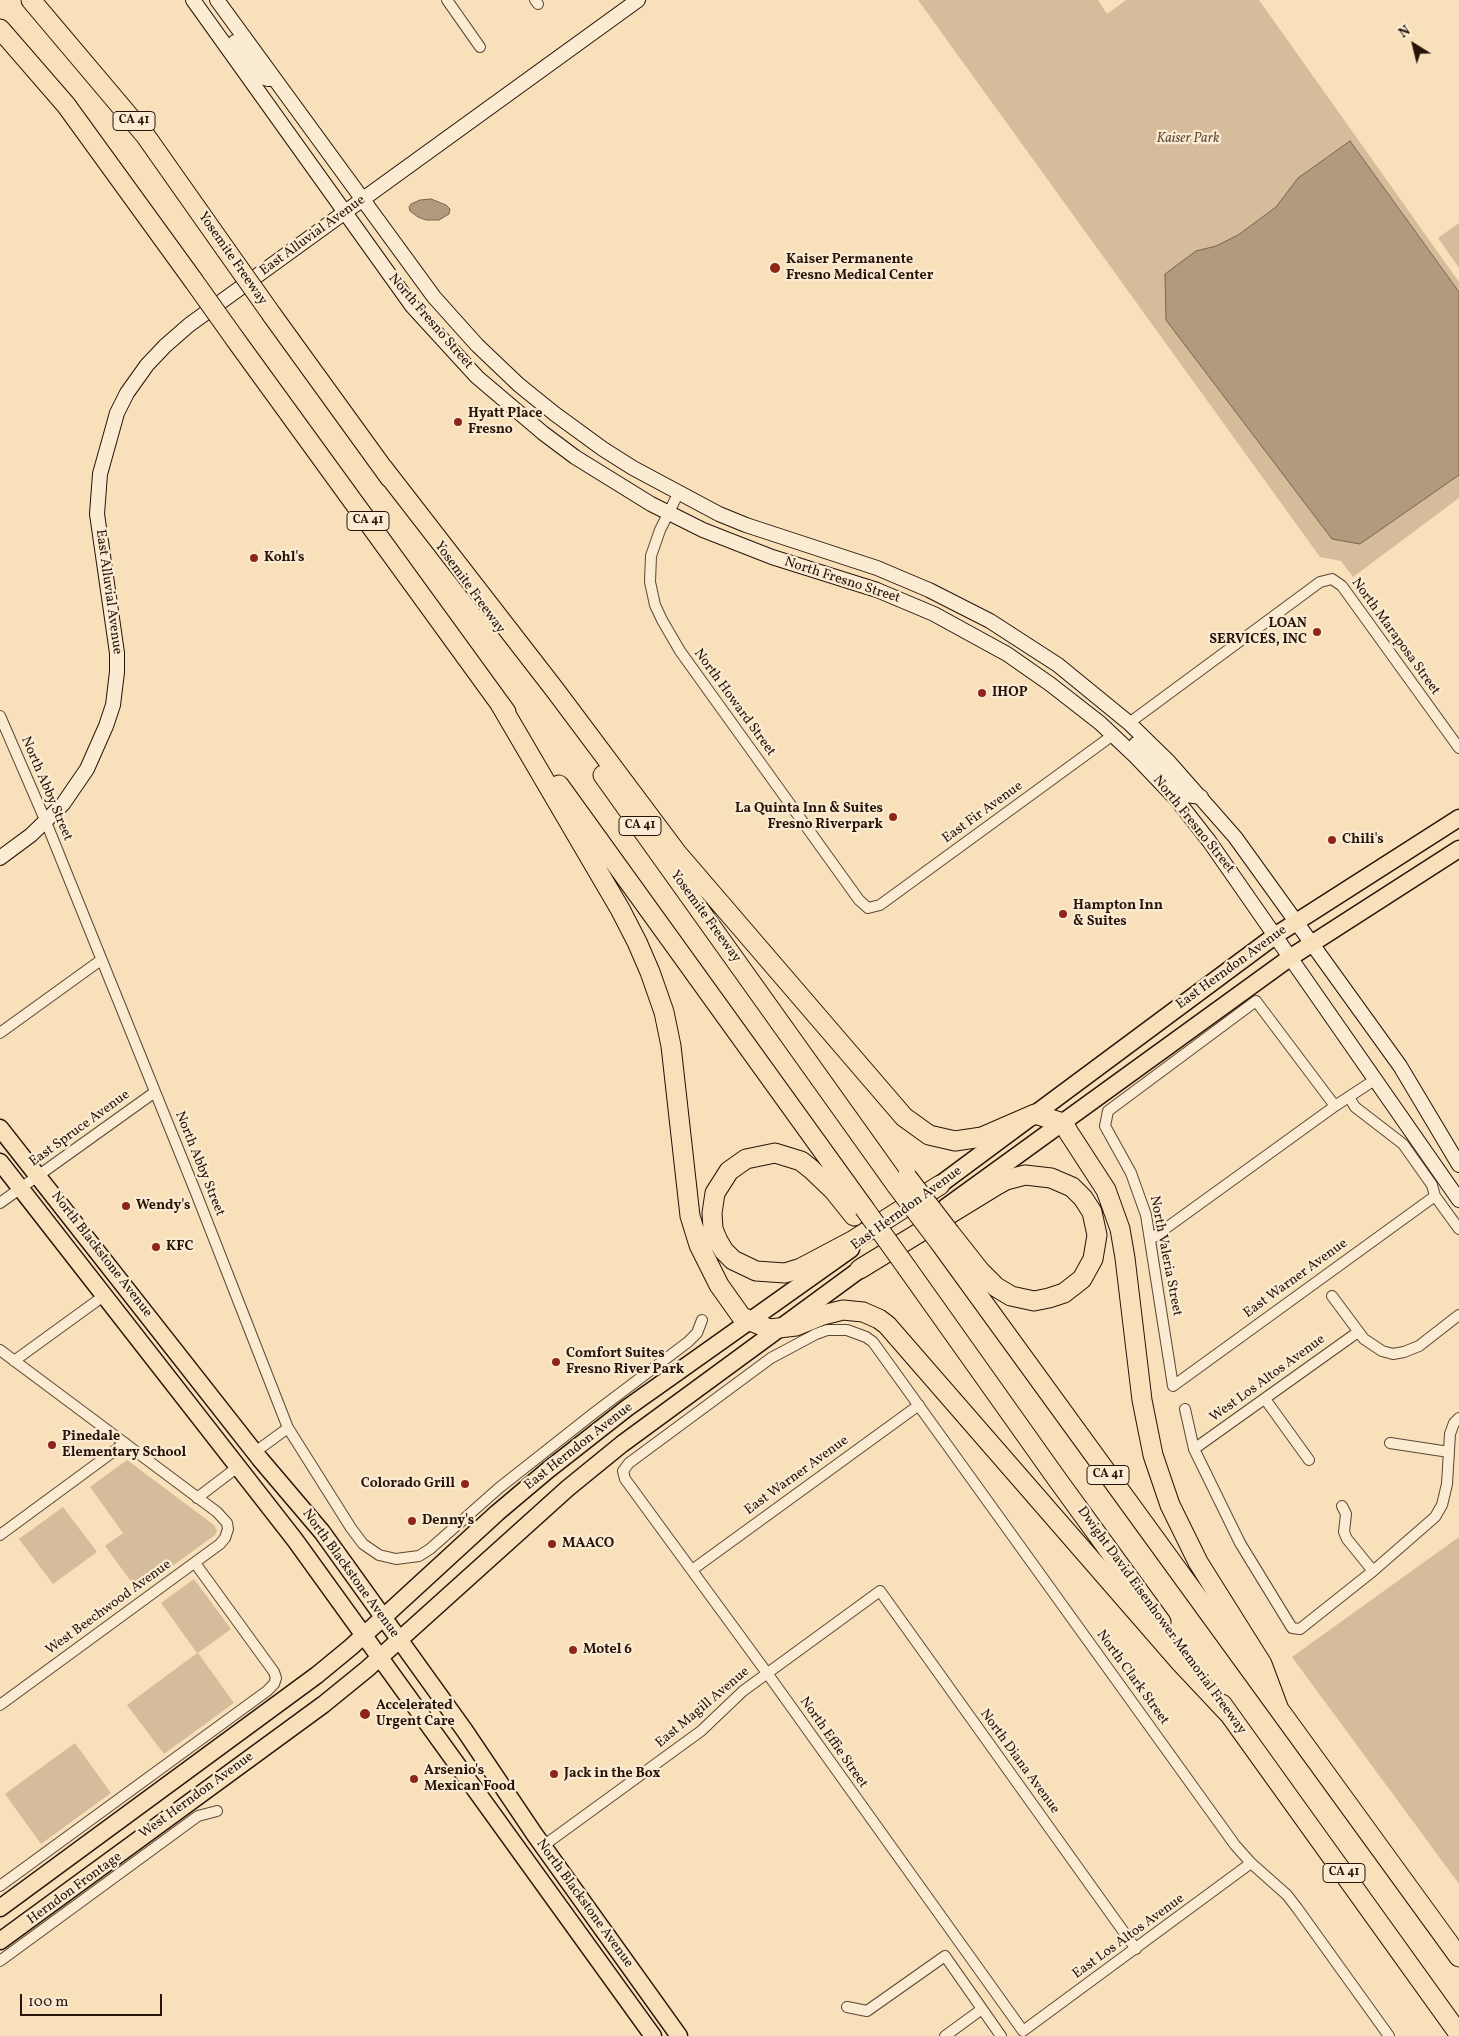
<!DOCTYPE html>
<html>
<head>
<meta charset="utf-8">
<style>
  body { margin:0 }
  #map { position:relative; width:1459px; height:2036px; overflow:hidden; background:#f8e0ba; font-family:Vollkorn,serif }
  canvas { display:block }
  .north { position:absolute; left:1389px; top:20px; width:50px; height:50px; -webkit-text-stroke:4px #faebd2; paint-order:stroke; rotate:324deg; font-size:14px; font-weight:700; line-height:20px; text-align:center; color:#281308 }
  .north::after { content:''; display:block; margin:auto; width:18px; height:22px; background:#281308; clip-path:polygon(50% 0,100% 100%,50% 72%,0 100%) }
  .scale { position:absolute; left:20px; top:1994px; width:142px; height:22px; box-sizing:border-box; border:2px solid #281308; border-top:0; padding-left:6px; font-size:15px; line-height:18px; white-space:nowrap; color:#281308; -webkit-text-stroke:4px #faebd2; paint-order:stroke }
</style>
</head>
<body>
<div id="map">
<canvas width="1459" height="2036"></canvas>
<div class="north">N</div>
<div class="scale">100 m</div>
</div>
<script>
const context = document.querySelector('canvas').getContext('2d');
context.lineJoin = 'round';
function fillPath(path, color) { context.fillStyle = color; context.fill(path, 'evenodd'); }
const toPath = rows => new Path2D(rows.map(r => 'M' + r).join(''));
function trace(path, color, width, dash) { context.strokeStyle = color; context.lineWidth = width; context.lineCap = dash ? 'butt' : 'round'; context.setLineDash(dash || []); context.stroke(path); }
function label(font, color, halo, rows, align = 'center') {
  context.font = font + ' Vollkorn,serif'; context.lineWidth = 4.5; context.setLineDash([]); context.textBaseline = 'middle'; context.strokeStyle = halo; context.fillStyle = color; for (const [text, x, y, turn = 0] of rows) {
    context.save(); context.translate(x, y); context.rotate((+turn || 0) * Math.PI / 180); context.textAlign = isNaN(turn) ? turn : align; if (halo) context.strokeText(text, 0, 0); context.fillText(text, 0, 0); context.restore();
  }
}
const green = toPath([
  [918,0,1098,0,1107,14,1126,0,1259,0,1459,282,1459,498,1353,577,1341,561,1320,557],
  [1459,223,1459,268,1438,238],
  [127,1460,214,1525,217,1531,215,1535,138,1591,105,1546,123,1533,90,1487],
  [63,1507,97,1552,53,1584,19,1539],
  [1459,1537,1459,1884,1292,1657],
  [194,1579,231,1629,198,1653,234,1703,164,1754,127,1705,197,1653,161,1603],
  [75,1743,111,1793,41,1844,5,1794]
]);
const water = toPath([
  [1350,141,1459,292,1459,475,1360,544,1332,539,1166,320,1165,274,1196,251,1216,246,1238,235,1276,207,1298,178,1350,141],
  [431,199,446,205,450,209,449,214,439,220,426,220,418,217,410,211,409,207,411,204,420,200,431,199]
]);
const street = toPath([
  [447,0,480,47],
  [535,0,538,4],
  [678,494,660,530,651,556,650,582,655,605,662,620,680,651,859,900,868,908,880,905,1113,735],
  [0,716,46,822,196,1193,288,1428,351,1528,363,1544,379,1555,396,1559,419,1556,430,1549,499,1488,594,1413,688,1342,697,1333,702,1320],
  [1129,723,1320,582,1332,579,1342,586,1459,748],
  [0,1033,101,960],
  [1349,1097,1355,1107,1403,1144,1432,1185,1435,1196,1459,1229],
  [1335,1106,1256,1001,1108,1111,1105,1126,1131,1173,1146,1215,1173,1386,1435,1196],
  [0,1203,155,1092],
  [1151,1239,1335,1106,1376,1079],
  [1332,1296,1364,1339,1382,1351,1393,1354,1404,1352,1419,1346,1459,1315],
  [0,1350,217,1512,227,1523,228,1529,225,1538,220,1544,0,1705],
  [14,1361,105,1295],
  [1265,1399,1309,1460],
  [1185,1409,1194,1449,1240,1543,1292,1628,1300,1629,1373,1571,1435,1517,1442,1505,1447,1484,1450,1434,1454,1423,1459,1418],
  [1390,1443,1449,1452],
  [1194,1449,1358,1332],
  [255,1452,288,1428],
  [197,1498,239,1466],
  [1342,1506,1346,1514,1344,1532,1347,1539,1373,1571],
  [0,1535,125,1443],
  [692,1570,919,1405],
  [543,1846,701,1731,743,1691,880,1591,1136,1949],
  [1251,1863,1023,2031,767,1673,625,1479,623,1471,629,1463,771,1358,816,1334,827,1330,847,1330,866,1337,873,1342,1235,1845,1251,1863,1287,1895,1297,1908,1389,2036],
  [0,1886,267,1691,274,1684,276,1678,274,1672,195,1563],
  [0,1961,198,1816,217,1811],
  [847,2007,867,2011,945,1956,1001,2036],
  [945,2036,982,2009]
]);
const secondary = toPath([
  [193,0,412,306,477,377,543,433,575,457,651,504,703,530,772,557,877,590,934,614,965,631,1007,654,1050,684,1100,723,1136,757,1177,800,1209,841,1459,1200],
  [217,0,434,297,477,345,519,385,555,414,603,449,633,468,719,514,746,525,877,568,929,590,990,621,1058,665,1129,723,1169,762,1235,837,1400,1066,1459,1165],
  [235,42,257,72,262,77,268,79,274,78],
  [1136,744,1186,795,1201,797],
  [0,858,31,835,63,804,87,769,106,726,113,705,117,672,117,653,97,514,100,474,117,413,127,393,147,365,165,346,189,325,638,0]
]);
const primary = toPath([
  [0,1128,260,1459,322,1532,465,1731,535,1835,679,2036],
  [0,1162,295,1540,653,2036],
  [930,1192,1276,935,1459,818],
  [946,1207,1291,957,1459,849],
  [0,1908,317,1675,351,1647,497,1513,548,1470,627,1408,851,1249],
  [0,1941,324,1704,367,1669,568,1488,622,1444,870,1262]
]);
const highway = toPath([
  [31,0,145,135,226,250],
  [0,29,66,105,193,280],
  [272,315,390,478],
  [235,339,506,712],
  [383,468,555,690,677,853,904,1117,929,1135,955,1141,982,1137,1035,1114,1063,1123,1069,1133,1106,1190,1120,1229,1125,1258,1142,1400,1153,1455,1170,1505,1198,1562,1262,1664,1278,1707],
  [500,704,620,909,637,942,650,972,664,1012,671,1046,690,1216,699,1245,719,1285,741,1316,750,1321,770,1329,796,1326,823,1315,843,1310,863,1312,879,1319,887,1325,1181,1663,1228,1713],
  [603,775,896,1185],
  [559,785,864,1208],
  [854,1216,834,1191,811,1169,801,1161,775,1153,746,1159,729,1171,715,1193,712,1213,713,1229,718,1241,724,1251,733,1260,756,1271,785,1273,801,1268,852,1241,940,1185],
  [940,1243,1459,1957],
  [907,1268,1057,1479,1161,1622],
  [860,1269,997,1185,1006,1180,1025,1175,1051,1178,1072,1187,1083,1198,1092,1212,1097,1235,1093,1259,1082,1279,1064,1293,1049,1298,1034,1301,1011,1296,996,1287,980,1271,950,1233],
  [1222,1704,1459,2034]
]);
const highwayBridge = toPath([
  [226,250,272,315],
  [193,280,235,339],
  [907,1177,950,1233],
  [896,1185,940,1243],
  [864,1208,907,1268]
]);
const markers = [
  [775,268,6,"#8f2418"],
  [458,422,5,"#8f2418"],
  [254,558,5,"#8f2418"],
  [1317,632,5,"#8f2418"],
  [982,693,5,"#8f2418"],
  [893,817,5,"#8f2418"],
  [1332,840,5,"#8f2418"],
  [1063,914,5,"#8f2418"],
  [126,1206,5,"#8f2418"],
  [156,1247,5,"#8f2418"],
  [556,1362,5,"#8f2418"],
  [52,1445,5,"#8f2418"],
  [465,1484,5,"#8f2418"],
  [412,1521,5,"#8f2418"],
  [552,1544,5,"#8f2418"],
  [573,1650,5,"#8f2418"],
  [365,1714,6,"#8f2418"],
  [554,1774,5,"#8f2418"],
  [414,1779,5,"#8f2418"]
];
const shields = [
  [134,121,42],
  [368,521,42],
  [640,826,42],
  [1108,1475,42],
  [1344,1873,42]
];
const shieldNames = [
  ["CA 41",134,121],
  ["CA 41",368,521],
  ["CA 41",640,826],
  ["CA 41",1108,1475],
  ["CA 41",1344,1873]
];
const parkNames = [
  ["Kaiser Park",1188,139]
];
const streetNames = [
  ["East Alluvial Avenue",313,236,-36],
  ["Yosemite Freeway",232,259,55],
  ["North Fresno Street",430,322,49],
  ["North Fresno Street",842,581,18],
  ["Yosemite Freeway",469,588,54],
  ["East Alluvial Avenue",108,592,82],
  ["North Maraposa Street",1395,637,54],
  ["North Howard Street",734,703,54],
  ["North Abby Street",46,789,67],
  ["East Fir Avenue",983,813,-36],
  ["North Fresno Street",1193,825,51],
  ["Yosemite Freeway",705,917,54],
  ["East Herndon Avenue",1232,968,-36],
  ["East Spruce Avenue",80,1129,-36],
  ["North Abby Street",199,1164,68],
  ["East Herndon Avenue",907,1209,-36],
  ["North Blackstone Avenue",101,1255,52],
  ["North Valeria Street",1165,1256,79],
  ["East Warner Avenue",1296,1279,-36],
  ["West Los Altos Avenue",1268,1379,-36],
  ["East Herndon Avenue",579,1447,-38],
  ["East Warner Avenue",797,1476,-36],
  ["North Blackstone Avenue",350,1574,54],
  ["West Beechwood Avenue",109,1608,-36],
  ["Dwight David Eisenhower Memorial Freeway",1161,1621,54],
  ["North Clark Street",1132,1678,54],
  ["East Magill Avenue",703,1708,-40],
  ["North Effie Street",833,1743,55],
  ["North Diana Avenue",1019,1762,54],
  ["West Herndon Avenue",197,1796,-36],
  ["Herndon Frontage",75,1889,-36],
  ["North Blackstone Avenue",584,1904,54],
  ["East Los Altos Avenue",1129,1937,-36]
];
const poiNames = [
  ["Kaiser Permanente",786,260],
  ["Fresno Medical Center",786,276],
  ["Hyatt Place",468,414],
  ["Fresno",468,430],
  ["Kohl's",264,558],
  ["LOAN",1307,624,"right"],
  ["SERVICES, INC",1307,640,"right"],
  ["IHOP",992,693],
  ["La Quinta Inn & Suites",883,809,"right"],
  ["Fresno Riverpark",883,825,"right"],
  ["Chili's",1342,840],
  ["Hampton Inn",1073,906],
  ["& Suites",1073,922],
  ["Wendy's",136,1206],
  ["KFC",166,1247],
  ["Comfort Suites",566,1354],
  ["Fresno River Park",566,1370],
  ["Pinedale",62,1437],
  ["Elementary School",62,1453],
  ["Colorado Grill",455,1484,"right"],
  ["Denny's",422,1521],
  ["MAACO",562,1544],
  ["Motel 6",583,1650],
  ["Accelerated",376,1706],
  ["Urgent Care",376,1722],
  ["Arsenio's",424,1771],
  ["Mexican Food",424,1787],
  ["Jack in the Box",564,1774]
];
fillPath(green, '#d5bd9c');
fillPath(water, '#b19a7d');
trace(water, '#7a644e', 1);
trace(street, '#5c4634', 12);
trace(secondary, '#281308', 16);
trace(primary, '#281308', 19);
trace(highway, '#281308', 21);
trace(street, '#faebd2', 10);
trace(secondary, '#faebd2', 14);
trace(primary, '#f8e0ba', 16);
trace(highway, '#f8e0ba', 19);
trace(highwayBridge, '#281308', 21, []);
trace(highwayBridge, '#f8e0ba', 19);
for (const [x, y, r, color] of markers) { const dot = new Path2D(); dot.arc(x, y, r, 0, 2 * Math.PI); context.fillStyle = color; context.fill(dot); trace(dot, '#faebd2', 2); }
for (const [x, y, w] of shields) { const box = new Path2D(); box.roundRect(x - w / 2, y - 9.5, w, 19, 4); context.fillStyle = '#faebd2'; context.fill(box); trace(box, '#281308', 1); }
label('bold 12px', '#281308', null, shieldNames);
label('italic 14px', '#654e3c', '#faebd2', parkNames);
label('14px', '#281308', '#faebd2', streetNames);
label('bold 14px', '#281308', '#faebd2', poiNames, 'left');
</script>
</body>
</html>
